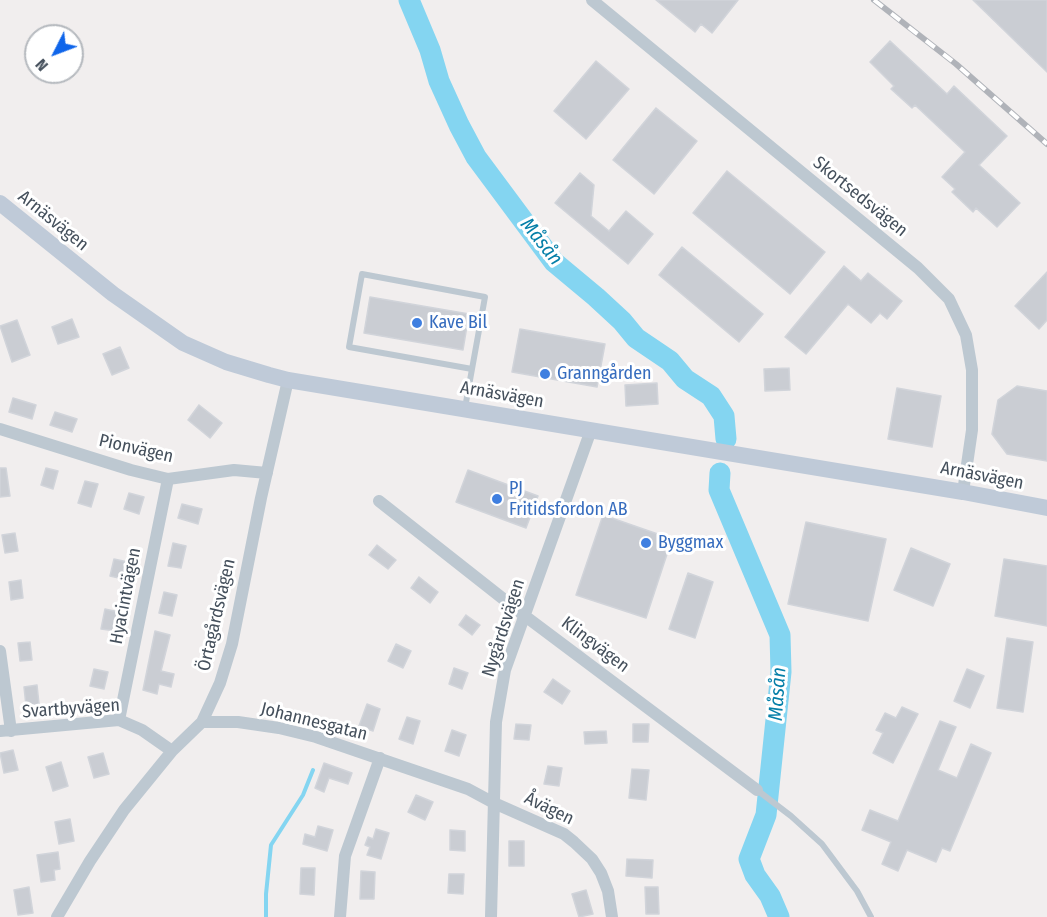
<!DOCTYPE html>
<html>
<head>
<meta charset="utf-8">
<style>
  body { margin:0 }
  #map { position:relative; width:1047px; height:917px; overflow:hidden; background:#f1eeee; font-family:"Fira Sans Condensed",sans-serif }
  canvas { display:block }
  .north { position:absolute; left:24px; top:24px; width:60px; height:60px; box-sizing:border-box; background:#fff; border:2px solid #b5b9be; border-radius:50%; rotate:228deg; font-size:16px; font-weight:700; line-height:24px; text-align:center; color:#45505c }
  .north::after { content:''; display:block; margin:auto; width:21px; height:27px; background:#0f65ea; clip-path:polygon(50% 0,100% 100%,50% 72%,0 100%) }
</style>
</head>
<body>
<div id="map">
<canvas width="1047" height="917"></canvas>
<div class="north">N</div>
</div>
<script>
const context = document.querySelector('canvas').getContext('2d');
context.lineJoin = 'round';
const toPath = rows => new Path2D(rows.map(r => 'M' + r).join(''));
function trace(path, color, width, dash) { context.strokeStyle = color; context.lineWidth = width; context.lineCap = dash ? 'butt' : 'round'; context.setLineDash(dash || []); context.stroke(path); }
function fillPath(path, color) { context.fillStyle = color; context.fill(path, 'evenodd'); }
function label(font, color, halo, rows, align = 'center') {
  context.font = font + ' "Fira Sans Condensed",sans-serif'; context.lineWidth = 6; context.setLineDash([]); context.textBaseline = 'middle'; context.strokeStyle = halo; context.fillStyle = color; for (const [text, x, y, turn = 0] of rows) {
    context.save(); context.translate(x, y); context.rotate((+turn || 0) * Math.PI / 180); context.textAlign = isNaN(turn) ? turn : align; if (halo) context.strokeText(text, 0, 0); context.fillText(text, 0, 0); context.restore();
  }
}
const stream = toPath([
  [266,917,266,894,271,845,303,795,313,770]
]);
const river = toPath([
  [409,0,430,50,439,81,459,125,476,157,554,262,596,297,622,321,636,338,670,361,685,379,711,396,724,416,726,439],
  [720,473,719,490,780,635,781,672,766,815,749,859,755,875,770,896,779,917]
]);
const building = toPath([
  [656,0,738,0,712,33,701,24,695,32,656,0],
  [973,0,1047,0,1047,72,973,0],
  [890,41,947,94,954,86,1007,136,979,165,1020,203,997,227,976,208,973,212,952,192,955,189,942,177,965,152,915,105,912,108,891,89,894,86,870,62,890,41],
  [596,61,629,89,586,139,554,111,596,61],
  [656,108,697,141,654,194,613,160,656,108],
  [727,171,825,252,790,294,693,213,727,171],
  [580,173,594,185,591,216,609,231,626,211,653,234,628,264,555,203,580,173],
  [682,247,763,314,739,342,659,275,682,247],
  [844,266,861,281,868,273,902,301,887,319,880,313,871,323,848,304,806,354,785,337,844,266],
  [1047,272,1047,320,1039,329,1015,306,1047,272],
  [370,297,469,314,463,350,364,333,370,297],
  [72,319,79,337,58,344,52,327,72,319],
  [17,320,30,355,12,362,0,326,17,320],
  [520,329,605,344,597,387,512,372,520,329],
  [120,347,129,368,112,375,103,354,120,347],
  [789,368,790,390,765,391,764,369,789,368],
  [657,383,658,404,626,406,625,385,657,383],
  [1017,386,1047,391,1047,461,1007,454,992,434,998,400,1017,386],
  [897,388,941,396,932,447,888,439,897,388],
  [13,398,36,405,32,419,9,412,13,398],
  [199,405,222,423,210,438,188,420,199,405],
  [55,412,77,419,72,432,50,425,55,412],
  [0,468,6,468,10,496,0,497,0,468],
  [46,468,58,471,53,489,41,485,46,468],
  [468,470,538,496,526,528,456,502,468,470],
  [85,481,98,484,91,507,78,503,85,481],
  [129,493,144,497,139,514,124,509,129,493],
  [182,504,202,509,198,524,178,518,182,504],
  [603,515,672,539,646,618,576,595,603,515],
  [806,522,886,539,868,621,788,604,806,522],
  [15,533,18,551,5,553,2,535,15,533],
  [173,543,186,546,181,568,168,566,173,543],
  [377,545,396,560,388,569,369,555,377,545],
  [911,548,950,564,933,606,894,590,911,548],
  [114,559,128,562,123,579,110,576,114,559],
  [1004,559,1047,566,1047,626,995,616,1004,559],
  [688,573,713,582,695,638,669,629,688,573],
  [419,577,438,592,430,603,411,588,419,577],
  [21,580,23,598,11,600,9,582,21,580],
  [164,592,177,595,172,616,159,613,164,592],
  [105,609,119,612,116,631,101,629,105,609],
  [466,615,480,625,472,635,459,625,466,615],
  [155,631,170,635,161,671,174,674,171,687,159,684,157,694,143,690,155,631],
  [1007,638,1033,642,1023,712,997,708,1007,638],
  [30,642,32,660,20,661,18,643,30,642],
  [396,644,411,651,403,668,388,661,396,644],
  [454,668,468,673,462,689,449,684,454,668],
  [94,669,108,672,104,689,90,686,94,669],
  [967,669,984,676,970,708,954,701,967,669],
  [553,679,570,691,562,704,544,692,553,679],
  [37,685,39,704,26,706,24,687,37,685],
  [367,704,380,709,373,731,359,726,367,704],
  [902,707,918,714,893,763,873,753,883,733,876,730,885,713,896,718,902,707],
  [407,717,420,721,413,744,399,739,407,717],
  [940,721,956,727,938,770,957,778,971,744,991,753,950,851,942,848,936,862,907,850,898,871,882,864,891,842,862,830,870,810,898,821,940,721],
  [516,724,531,725,529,740,514,739,516,724],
  [633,724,649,724,648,742,633,742,633,724],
  [452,730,466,735,459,756,445,751,452,730],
  [606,731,607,743,585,744,584,732,606,731],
  [13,750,18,770,4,773,0,753,13,750],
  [103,753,109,774,94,778,88,757,103,753],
  [61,762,68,786,53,791,46,767,61,762],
  [324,763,352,773,348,784,329,778,324,792,315,788,324,763],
  [548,766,562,768,559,786,544,784,548,766],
  [632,769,649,770,646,800,629,798,632,769],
  [416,795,433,802,425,820,408,812,416,795],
  [70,819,74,841,59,844,55,822,70,819],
  [318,826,333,830,327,851,303,844,305,834,315,837,318,826],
  [376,829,389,833,381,859,367,855,370,847,365,845,368,837,373,839,376,829],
  [450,830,465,831,465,851,450,850,450,830],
  [509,841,524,841,524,866,509,866,509,841],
  [58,852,60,869,54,870,55,880,41,882,37,855,58,852],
  [627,859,653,860,652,878,626,876,627,859],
  [301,868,315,868,314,895,300,894,301,868],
  [361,871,375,872,374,899,360,899,361,871],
  [449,874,464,874,463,894,448,893,449,874],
  [29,887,33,913,18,915,14,890,29,887],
  [645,887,658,887,659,914,646,914,645,887],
  [586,890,593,914,579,917,572,894,586,890]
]);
const lane = toPath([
  [465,408,472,369,485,297,362,274,349,347,472,369],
  [757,790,791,816,822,844,857,891,871,917]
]);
const street = toPath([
  [592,0,918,268,949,299,966,335,972,370,972,430,963,492],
  [0,429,131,470,168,479,234,470,267,473],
  [379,501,525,616,757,790],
  [0,651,11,731],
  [119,720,168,479],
  [202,722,238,722,279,728,316,737,468,789,494,803,564,834,574,842,592,859,601,873,608,891,612,917],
  [0,731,119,720,142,730,172,751],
  [57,917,90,861,124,810,172,751,202,722,220,683,232,644,261,498,288,380],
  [340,917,345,856,380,758],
  [491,917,496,722,505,670,591,430]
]);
const secondary = toPath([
  [0,203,113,294,183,343,226,362,269,375,288,380,963,492,1047,508]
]);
const rail = toPath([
  [874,0,956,64,1047,144]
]);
const markers = [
  [417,323,6,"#3f7fe0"],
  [545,374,6,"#3f7fe0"],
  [497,499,6,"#3f7fe0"],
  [646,543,6,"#3f7fe0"]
];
const streetNames = [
  ["Skortsedsvägen",860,197,39],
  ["Arnäsvägen",53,221,39],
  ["Arnäsvägen",502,395,10],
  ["Pionvägen",136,449,13],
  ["Arnäsvägen",982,476,11],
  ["Hyacintvägen",126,596,-79],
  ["Örtagårdsvägen",217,615,-77],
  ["Nygårdsvägen",504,628,-72],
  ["Klingvägen",595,645,37],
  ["Svartbyvägen",71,709,-4],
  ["Johannesgatan",314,722,14],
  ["Åvägen",549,809,26]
];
const shopNames = [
  ["Kave Bil",429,323],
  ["Granngården",557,374],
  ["PJ",509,489],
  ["Fritidsfordon AB",509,510],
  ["Byggmax",658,543]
];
const waterNames = [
  ["Måsån",541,242,51],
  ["Måsån",778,694,-86]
];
trace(stream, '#84d5f1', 4);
trace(river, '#84d5f1', 21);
fillPath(building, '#cacdd3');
trace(building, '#d1d4da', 1.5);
trace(lane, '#bdc8d1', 6);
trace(street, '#bdc8d1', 12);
trace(secondary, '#bfcad8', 16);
trace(rail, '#b0b3b9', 6);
trace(rail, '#fff', 4, [11]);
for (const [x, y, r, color] of markers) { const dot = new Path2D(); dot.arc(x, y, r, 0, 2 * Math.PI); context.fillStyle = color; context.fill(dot); trace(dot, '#fff', 2); }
label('18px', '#45505c', '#fff', streetNames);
label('18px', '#366cbe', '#fff', shopNames, 'left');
label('italic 20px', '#057fa8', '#fff', waterNames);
</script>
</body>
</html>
